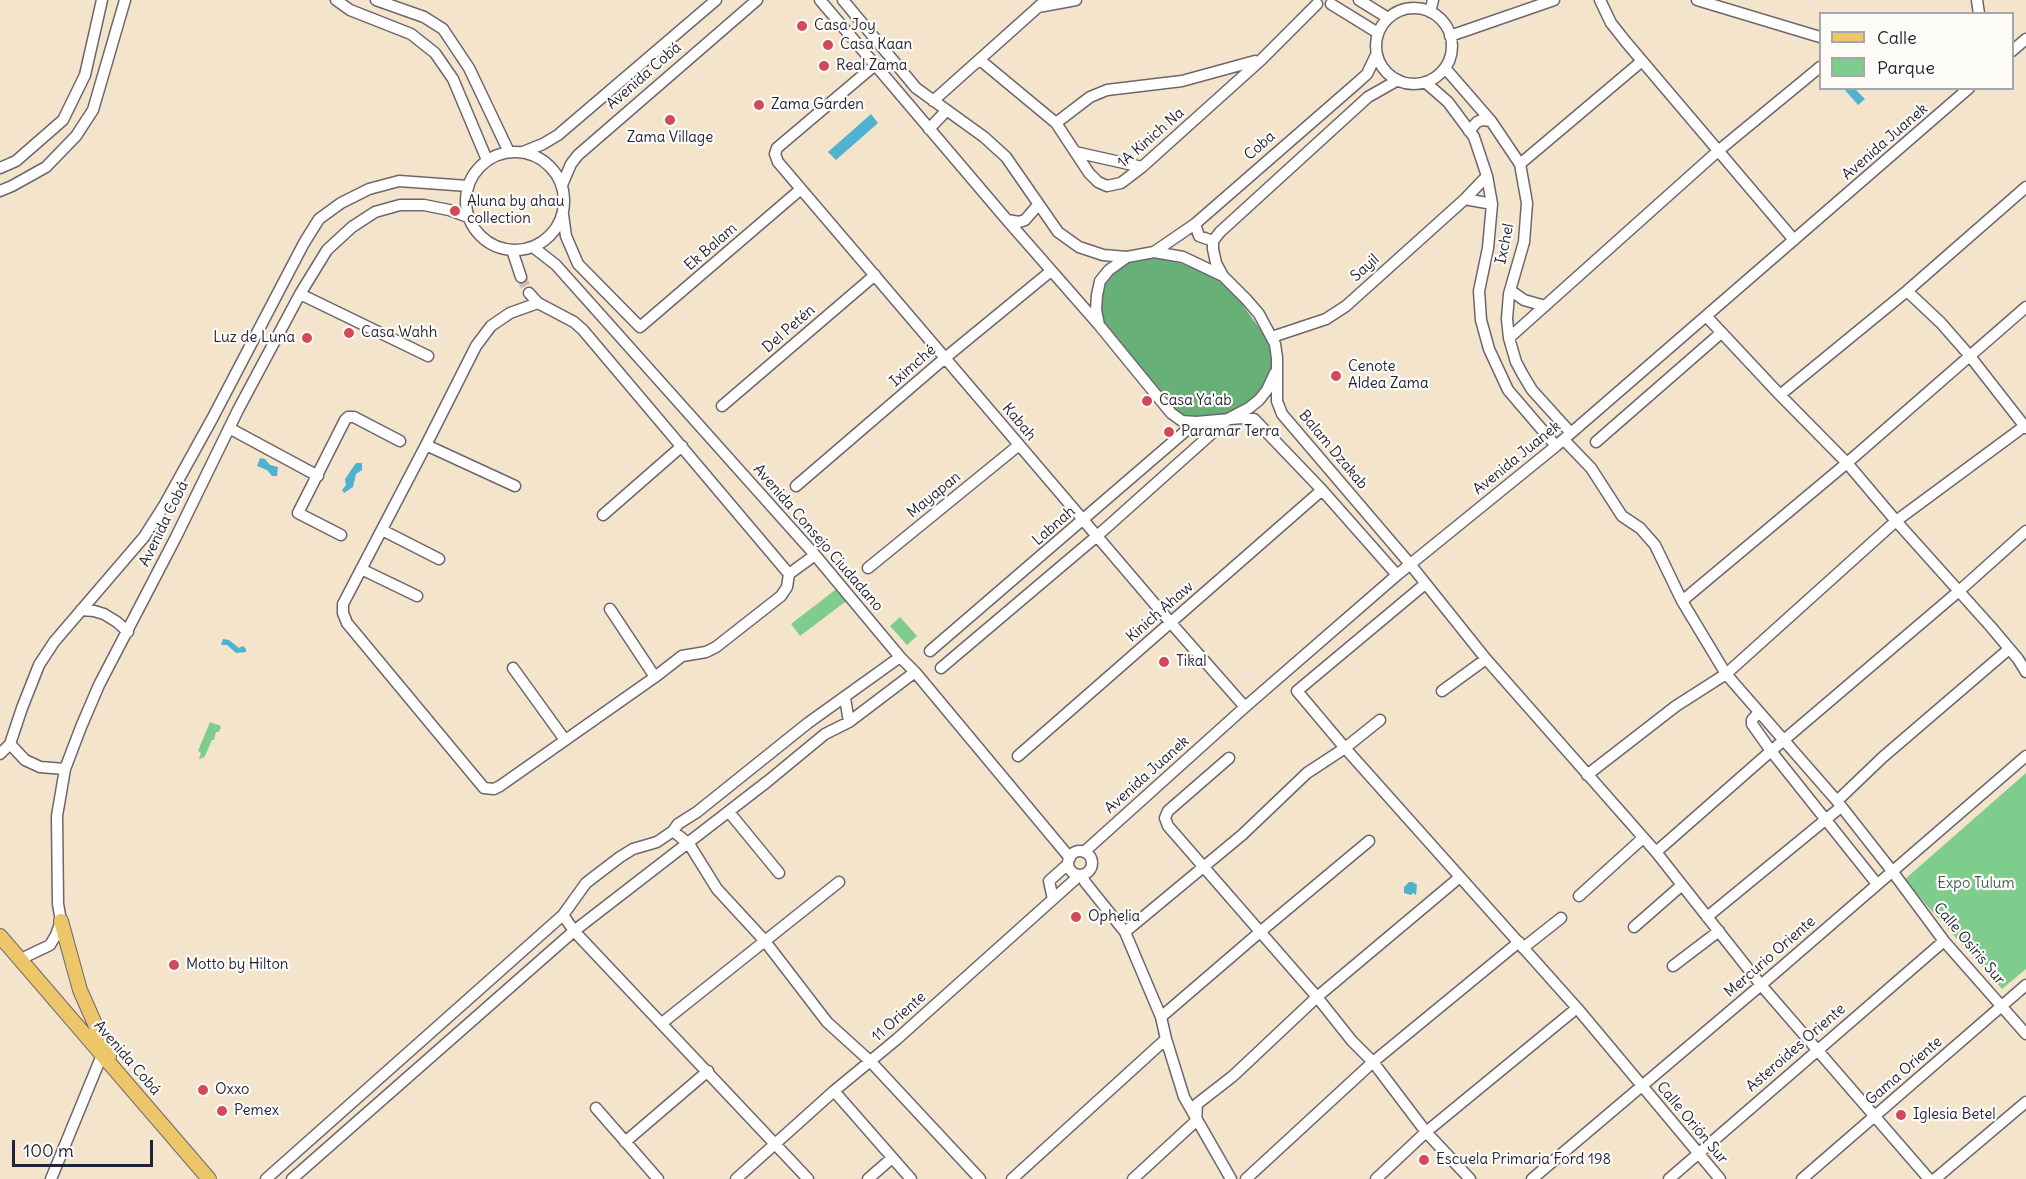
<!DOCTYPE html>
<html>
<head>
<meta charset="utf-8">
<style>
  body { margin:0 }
  #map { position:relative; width:2026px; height:1179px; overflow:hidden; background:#f4e4cc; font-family:Delius,sans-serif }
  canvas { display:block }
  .legend { position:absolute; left:1819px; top:12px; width:195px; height:78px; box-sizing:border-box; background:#fdfcf7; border:2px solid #a5a5ac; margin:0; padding:8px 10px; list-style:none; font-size:18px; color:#22223b }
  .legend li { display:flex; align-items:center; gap:12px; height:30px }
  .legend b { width:30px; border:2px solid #a5a5ac }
  .scale { position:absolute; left:12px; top:1140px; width:141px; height:27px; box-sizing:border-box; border:3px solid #22223b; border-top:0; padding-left:8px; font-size:18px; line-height:21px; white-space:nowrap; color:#22223b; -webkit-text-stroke:4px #fdfcf7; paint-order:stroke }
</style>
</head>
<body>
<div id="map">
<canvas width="2026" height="1179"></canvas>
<ul class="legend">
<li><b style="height:8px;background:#ecc669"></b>Calle</li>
<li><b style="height:16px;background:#7fcd8d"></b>Parque</li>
</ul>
<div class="scale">100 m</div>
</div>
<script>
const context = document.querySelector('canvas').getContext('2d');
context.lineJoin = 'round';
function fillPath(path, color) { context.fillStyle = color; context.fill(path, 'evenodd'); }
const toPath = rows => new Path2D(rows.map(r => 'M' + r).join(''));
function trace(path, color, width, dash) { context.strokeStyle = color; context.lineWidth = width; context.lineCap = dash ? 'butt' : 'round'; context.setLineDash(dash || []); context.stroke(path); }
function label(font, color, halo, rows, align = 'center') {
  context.font = font + ' Delius,sans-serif'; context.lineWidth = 4.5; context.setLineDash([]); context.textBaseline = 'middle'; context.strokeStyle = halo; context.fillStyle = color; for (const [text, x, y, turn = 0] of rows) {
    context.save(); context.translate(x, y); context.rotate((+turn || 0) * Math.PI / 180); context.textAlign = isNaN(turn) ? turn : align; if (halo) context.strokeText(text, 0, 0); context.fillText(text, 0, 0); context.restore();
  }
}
const green = toPath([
  [839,587,849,599,800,636,791,624],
  [900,617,917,636,907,645,890,626],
  [210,722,221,726,219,732,216,732,214,740,212,740,204,758,202,757,201,759,199,759,201,753,198,751],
  [2026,773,2026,969,2002,989,1904,880]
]);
const forest = toPath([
  [1155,255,1204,271,1218,280,1234,293,1268,340,1273,365,1263,388,1242,409,1226,417,1182,418,1102,323,1102,282,1126,260]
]);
const water = toPath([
  [1844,89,1855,89,1865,99,1858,105],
  [871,114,878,123,836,160,828,152],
  [260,458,265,459,270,465,278,467,277,476,272,476,267,470,257,466],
  [356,463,362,463,362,470,356,474,353,487,344,493,342,490,346,485,345,479],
  [223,639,229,640,239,648,243,646,246,649,246,652,236,653,227,645,221,645],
  [1409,882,1413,882,1417,885,1416,895,1413,893,1411,895,1404,893,1404,887]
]);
const minorTunnel = toPath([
  [521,277,529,293]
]);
const minor = toPath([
  [336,0,350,10,411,34,435,53,453,79,487,160],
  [376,0,424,17,443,29,469,68,509,152],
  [820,0,1007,220,1099,325,1171,413,1182,421,1196,422,1242,418,1254,419,1322,490,1397,575],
  [843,0,916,88,984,137,1006,157,1058,232,1079,247,1103,255,1127,257,1154,252,1183,257,1223,276,1246,299,1259,314,1275,344,1277,358,1277,401,1282,414,1410,564,1486,659],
  [1359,0,1388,18],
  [1600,0,1611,23,1626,42,1794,240],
  [1697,0,1820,37],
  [1977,0,1979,14],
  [1331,4,1378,33],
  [1038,7,1076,0],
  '1376 46a38 38 0 1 1 76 0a38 38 0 1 1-76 0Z',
  [1430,12,1433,0],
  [1450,36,1554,0],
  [2012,51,2026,39],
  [980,60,1056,123,1089,173,1098,182,1107,186,1121,183,1142,167,1261,60,1317,4],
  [875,65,777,148,775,154,778,162,1171,623,1245,707],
  [1445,68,1491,121,1520,164,1527,203,1524,242,1509,294,1507,319,1509,338,1516,362,1523,375,1532,390,1571,433],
  [1425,82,1448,102,1474,137,1487,176,1492,204,1488,248,1479,291,1481,320,1489,349,1508,390,1556,446],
  [933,101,1046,0],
  [1056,123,1090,97,1107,90,1182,81,1255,61],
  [929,129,946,111],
  [1469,131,1477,122,1482,120,1491,121],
  '466 201a49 49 0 1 1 98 0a49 49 0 1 1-98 0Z',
  [523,152,543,144,558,135,716,0],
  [1075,152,1142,167],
  [1520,164,1642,61],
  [0,168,16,161,63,120,85,75,102,0],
  [562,185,571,164,578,155,757,0],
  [0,191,12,186,46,167,76,136,93,110,125,0],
  [1465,199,1492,204],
  [563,215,566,236,578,264,640,327,801,189],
  [1007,220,1019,222,1025,220,1038,205],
  [1195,224,1199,236,1213,241],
  [533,247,556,265,815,555,900,657,915,672,1070,858],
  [512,250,521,277],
  [1154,252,1195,224,1357,83,1367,74,1376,55],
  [1223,276,1216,263,1213,249,1213,241,1220,232,1368,97,1398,80],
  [1510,290,1524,300,1545,306],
  [1907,291,1941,323,1969,355,2026,428],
  [529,293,538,303,574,322,583,330,789,574],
  [300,294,428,356],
  [538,303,510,313,491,326,476,346,426,445,343,604,343,613,347,623,484,788,494,789,500,786,655,677,682,656,706,652,716,647,781,596,787,587,789,574,815,555],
  [1707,317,1780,395,1847,463,1896,521,1991,627,2018,659,2026,672],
  [1099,325,1096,310,1097,295,1100,281,1109,270,1127,257],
  [1272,337,1326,319,1346,306,1465,199,1487,176],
  [1509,338,1718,151,1820,67],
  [1780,395,1907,291,2026,187],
  [722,406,875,275],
  [229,428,318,476],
  [1564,440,1591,468,1622,516,1640,528,1655,545,1682,601,1726,674,1837,801,1892,871,1944,941,2026,1034],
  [1596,442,1721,333],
  [426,445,515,486],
  [796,486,945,358,1051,271],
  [603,515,682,446],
  [382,530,439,559],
  [341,535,298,513,345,420,348,417,354,417,400,441],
  [868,568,1019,445],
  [361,569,417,596],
  [1425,584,1297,691,1345,748,1577,1008,1720,1179],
  [1682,601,1847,463,2026,307],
  [610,609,655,677],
  [81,610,94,611,104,614,117,622,128,632],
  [930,651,1196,422],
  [513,668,565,740],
  [941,668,1097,536,1228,419,1249,408,1259,400,1267,390,1275,373],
  [1442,691,1486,659,1656,852,1761,985,1929,1179],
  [845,698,849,722],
  [1759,712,1752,720,1752,724,1771,751,1959,591,2026,531],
  [10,744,25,760,40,767,65,769],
  [0,754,10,744,22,708,39,665,54,642,144,537,165,504,212,419,304,243,319,219,341,203,369,189,399,181,468,186],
  [1018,756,1322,490],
  [1229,758,1168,811,1165,818,1168,826,1317,997,1352,1041,1373,1062,1426,1132,1470,1179],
  [1587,775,1676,706,1726,674,1896,521,2026,425],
  [1837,801,1883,757,2009,649],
  [729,812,779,873],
  [673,831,689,844,717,889,764,940,827,1022,871,1062,980,1179],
  '1068 863a12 12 0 1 1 24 0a12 12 0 1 1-24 0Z',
  [1084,852,1245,707,1397,575,1556,446,1969,88],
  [1656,852,1771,751,1877,884],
  [1082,875,1085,882,1125,932,1161,1017,1166,1039,1184,1097,1231,1179],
  [1579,896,1643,838],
  [1053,899,1049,881,1068,864],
  [1707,917,1841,807],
  [1634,927,1682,885],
  [1125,932,1242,835,1307,773,1345,748,1380,720],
  [1523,948,1561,918],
  [19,958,25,957,50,945,56,935,61,921,58,904,57,816,65,769,81,727,99,685,176,537,238,410,300,294,327,250,352,227,375,212,400,205,424,205,449,210,468,217],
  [1673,966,1719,931],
  [1161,1017,1260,932,1369,841],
  [662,1023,839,882],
  [834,1091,911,1179],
  [596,1108,658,1179],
  [625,1142,708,1071],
  [51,1179,102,1055],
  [266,1179,563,915],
  [292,1179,574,931,768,781,825,734,849,722,915,672],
  [736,1179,834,1091,897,1039,1080,875],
  [808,1179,574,931,563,915,586,883,620,857,633,849,657,842,673,831,678,824,697,812,808,723,900,657],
  [868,1179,892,1158],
  [1012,1179,1166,1039],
  [1133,1179,1196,1121,1197,1104,1233,1076,1317,997,1460,877],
  [1246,1179,1373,1062,1519,942],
  [1376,1179,1426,1132,1577,1008],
  [1532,1179,1761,985,2026,756],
  [1669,1179,1944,941],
  [1802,1179,2026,985],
  [1935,1179,2026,1102]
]);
const major = toPath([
  [61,921,80,990,109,1056],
  [0,936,209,1179]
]);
const markers = [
  [802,26,6,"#d1495b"],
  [828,45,6,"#d1495b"],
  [824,66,6,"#d1495b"],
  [759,105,6,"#d1495b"],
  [670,120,6,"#d1495b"],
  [455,211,6,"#d1495b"],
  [349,333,6,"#d1495b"],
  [307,338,6,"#d1495b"],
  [1336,376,6,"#d1495b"],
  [1147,401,6,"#d1495b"],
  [1169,432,6,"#d1495b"],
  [1164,662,6,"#d1495b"],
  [1076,917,6,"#d1495b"],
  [174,965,6,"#d1495b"],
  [203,1090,6,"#d1495b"],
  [222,1111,6,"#d1495b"],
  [1901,1115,6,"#d1495b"],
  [1424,1160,6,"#d1495b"]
];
const poiNames = [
  ["Casa Joy",814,26],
  ["Casa Kaan",840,45],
  ["Real Zama",836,66],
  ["Zama Garden",771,105],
  ["Zama Village",670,138,"center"],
  ["Aluna by ahau",467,202],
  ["collection",467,219],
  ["Casa Wahh",361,333],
  ["Luz de Luna",295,338,"right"],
  ["Cenote",1348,367],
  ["Aldea Zama",1348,384],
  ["Casa Ya'ab",1159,401],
  ["Paramar Terra",1181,432],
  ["Tikal",1176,662],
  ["Ophelia",1088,917],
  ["Motto by Hilton",186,965],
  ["Oxxo",215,1090],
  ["Pemex",234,1111],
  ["Iglesia Betel",1913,1115],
  ["Escuela Primaria Ford 198",1436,1160]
];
const streetNames = [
  ["Avenida Cobá",644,76,-41],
  ["1A Kinich Na",1151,138,-41],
  ["Avenida Juanek",1885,142,-41],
  ["Coba",1260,146,-41],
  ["Ixchel",1505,244,-78],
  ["Ek Balam",711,247,-41],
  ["Sayil",1365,268,-42],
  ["Del Petén",789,329,-41],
  ["Iximché",913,366,-41],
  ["Kabah",1019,422,50],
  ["Balam Dzakab",1333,450,50],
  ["Avenida Juanek",1517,458,-39],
  ["Mayapan",934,495,-39],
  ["Avenida Cobá",164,524,-64],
  ["Labnah",1054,526,-41],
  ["Avenida Consejo Ciudadano",818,538,49],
  ["Kinich Ahaw",1160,612,-41],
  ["Avenida Juanek",1147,775,-42],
  ["Calle Osiris Sur",1969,944,50],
  ["Mercurio Oriente",1770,957,-41],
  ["11 Oriente",899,1017,-42],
  ["Asteroides Oriente",1796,1048,-41],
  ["Avenida Cobá",127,1058,49],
  ["Gama Oriente",1904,1071,-41],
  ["Calle Orión Sur",1692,1123,50]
];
const parkNames = [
  ["Expo Tulum",1976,884]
];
fillPath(green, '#7fcd8d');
fillPath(forest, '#67b078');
fillPath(water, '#4fb2ce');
trace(minorTunnel, '#cabdaf', 10, [10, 5]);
trace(minor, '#6c666e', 13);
trace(major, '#6c666e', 16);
trace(minor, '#fff', 10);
trace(major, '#ecc669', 14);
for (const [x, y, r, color] of markers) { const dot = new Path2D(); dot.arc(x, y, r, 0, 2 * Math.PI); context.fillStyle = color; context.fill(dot); trace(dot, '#fdfcf7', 2); }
label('15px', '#22223b', '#fdfcf7', poiNames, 'left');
label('15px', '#22223b', '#fdfcf7', streetNames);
label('15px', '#435e58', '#fdfcf7', parkNames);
</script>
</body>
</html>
